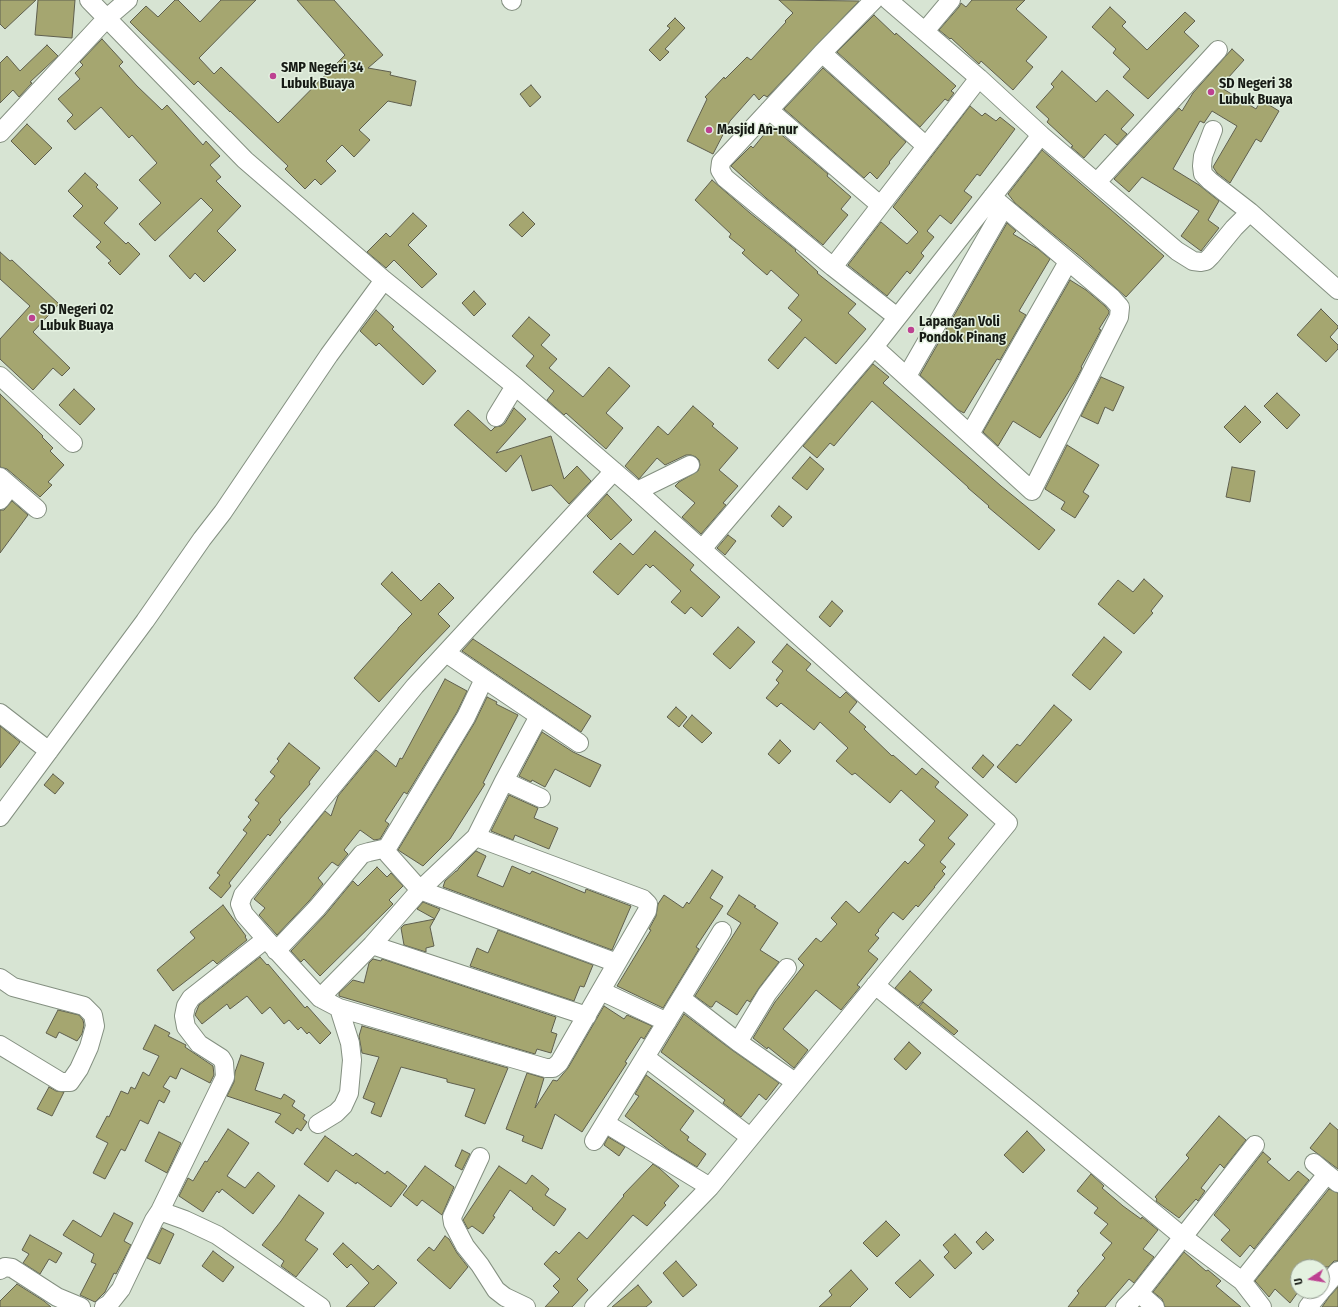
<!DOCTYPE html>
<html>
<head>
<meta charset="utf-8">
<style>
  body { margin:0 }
  #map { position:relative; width:1338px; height:1307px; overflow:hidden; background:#d7e4d3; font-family:"Fira Sans Condensed",sans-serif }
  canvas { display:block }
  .north { position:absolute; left:1290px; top:1259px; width:40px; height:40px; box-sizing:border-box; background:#e4f1e0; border:1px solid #929b8f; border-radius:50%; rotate:258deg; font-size:11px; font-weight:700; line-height:16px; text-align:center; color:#171b15 }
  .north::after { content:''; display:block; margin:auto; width:14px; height:18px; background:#bd4191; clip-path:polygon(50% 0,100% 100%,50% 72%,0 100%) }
</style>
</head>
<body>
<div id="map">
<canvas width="1338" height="1307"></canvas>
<div class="north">U</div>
</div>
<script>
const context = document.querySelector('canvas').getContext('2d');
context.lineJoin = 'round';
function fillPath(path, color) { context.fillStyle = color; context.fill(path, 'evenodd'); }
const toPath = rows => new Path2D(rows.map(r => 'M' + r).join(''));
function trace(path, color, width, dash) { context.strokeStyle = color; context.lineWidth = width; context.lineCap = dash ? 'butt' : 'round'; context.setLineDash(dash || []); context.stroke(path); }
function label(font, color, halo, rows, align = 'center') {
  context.font = font + ' "Fira Sans Condensed",sans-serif'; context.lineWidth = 3; context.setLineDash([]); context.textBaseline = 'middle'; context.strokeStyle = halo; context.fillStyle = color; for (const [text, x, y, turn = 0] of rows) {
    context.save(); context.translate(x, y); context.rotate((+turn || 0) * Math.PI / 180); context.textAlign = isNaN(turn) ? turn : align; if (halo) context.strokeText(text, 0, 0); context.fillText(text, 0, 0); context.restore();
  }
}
const building = toPath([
  [0,0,36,0,5,29,0,24,0,0],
  [38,0,75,0,72,38,35,35,38,0],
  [175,0,178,0,200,22,221,0,256,0,199,58,214,74,221,67,278,123,345,55,297,0,334,0,383,55,368,68,391,72,390,75,416,81,411,106,388,101,359,130,370,140,354,157,342,145,326,161,336,171,321,185,315,179,305,189,285,169,288,166,230,111,230,112,198,81,194,85,130,22,146,6,158,17,175,0],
  [779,0,859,1,767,97,764,95,759,100,754,94,730,121,713,154,687,141,707,99,705,97,724,77,725,79,747,57,751,60,786,22,785,21,793,13,779,0],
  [972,0,1025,0,1016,9,1047,37,1026,61,1033,67,1013,90,981,61,979,64,951,38,950,39,939,30,959,7,961,3,966,7,972,0],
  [1110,7,1126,22,1122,26,1147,50,1185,12,1195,21,1184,32,1199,46,1148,99,1123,77,1130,69,1113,53,1116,49,1092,27,1110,7],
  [874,15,895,35,896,33,956,86,951,91,954,93,948,101,945,99,920,127,837,52,874,15],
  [675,18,685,28,665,49,669,52,660,61,649,50,670,28,667,26,675,18],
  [102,39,123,62,119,66,137,86,162,110,167,105,203,145,206,141,220,156,210,165,221,177,216,181,241,206,217,231,236,250,204,282,195,273,190,279,169,256,213,210,201,198,155,241,139,224,161,203,139,180,157,163,132,135,129,138,101,107,75,130,67,121,73,115,58,99,80,79,75,73,83,65,80,62,102,39],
  [47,45,58,56,30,82,32,83,19,97,13,90,0,103,0,63,7,56,20,71,47,45],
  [1232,49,1244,60,1220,87,1256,109,1261,100,1279,111,1261,142,1256,139,1230,183,1217,173,1213,167,1237,126,1212,111,1204,123,1200,121,1173,169,1199,185,1219,201,1208,220,1219,228,1201,251,1181,236,1199,211,1142,177,1129,192,1114,179,1179,108,1182,111,1193,93,1232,49],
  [823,68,906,142,889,162,890,163,877,179,870,172,864,178,784,109,823,68],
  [1062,71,1096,102,1107,90,1134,115,1121,129,1127,134,1117,145,1105,134,1084,158,1071,147,1073,146,1047,122,1049,119,1036,107,1054,87,1051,84,1062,71],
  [531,85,541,97,530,107,520,94,531,85],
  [970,106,982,116,985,113,996,121,1000,117,1015,129,980,176,977,174,964,191,972,197,951,224,940,215,927,231,934,237,921,253,924,256,910,274,907,271,887,296,848,265,881,222,907,244,918,232,893,207,970,106],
  [27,124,52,148,35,165,11,141,27,124],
  [771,126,828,174,827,176,851,197,841,209,848,215,823,245,766,198,731,166,751,146,753,148,771,126],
  [1042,150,1164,256,1126,297,1082,258,1015,203,1008,194,1042,150],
  [85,173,98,185,96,187,118,208,104,223,126,244,128,242,140,254,120,275,108,263,111,261,96,247,101,242,73,216,83,206,68,191,85,173],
  [712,180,750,213,796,250,795,251,818,272,817,273,856,304,848,313,866,329,836,364,805,337,778,369,768,360,802,320,788,308,799,295,771,270,767,275,753,263,742,253,745,250,729,237,731,234,695,200,712,180],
  [523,212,535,224,522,237,509,225,523,212],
  [413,213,427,226,408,245,437,274,422,288,394,260,386,268,367,252,386,233,390,237,413,213],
  [1007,223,1016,231,1013,234,1038,249,1050,259,1019,311,1026,315,1000,360,997,359,964,413,958,410,920,375,1007,223],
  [0,252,10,261,12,260,59,304,33,332,70,368,62,376,53,368,33,390,0,359,0,339,30,306,0,279,0,252],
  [1070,280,1086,290,1105,306,1109,311,1109,313,1099,329,1101,330,1081,367,1082,368,1075,381,1040,438,1013,421,998,446,983,432,1070,280],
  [474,291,486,304,474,316,462,303,474,291],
  [1321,309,1338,326,1338,328,1330,337,1338,345,1338,349,1326,362,1297,335,1321,309],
  [376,310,394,327,392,329,436,371,423,385,379,343,376,346,360,331,376,310],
  [529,317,550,335,541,345,557,359,549,368,583,397,609,367,630,386,606,413,623,428,606,449,566,413,564,415,547,400,554,391,526,366,534,356,512,336,529,317],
  [873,364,889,377,883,383,1001,486,1055,530,1039,550,988,507,989,506,968,488,968,487,872,401,834,446,830,443,817,458,803,446,873,364],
  [1101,377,1124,387,1113,411,1105,407,1098,424,1081,416,1101,377],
  [74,389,95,409,80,425,59,405,74,389],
  [1277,393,1300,415,1287,429,1264,406,1277,393],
  [0,394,43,436,42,437,53,448,50,451,64,465,48,482,52,485,40,497,7,469,0,467,0,394],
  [693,406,714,424,712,426,738,448,719,470,738,486,723,503,726,505,701,534,682,517,695,503,675,486,679,482,698,471,700,465,699,460,696,457,691,455,686,455,665,465,657,458,639,479,625,466,658,426,668,435,693,406],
  [1245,406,1261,422,1240,443,1224,427,1245,406],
  [514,408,526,419,496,453,551,436,564,479,577,466,591,481,569,504,551,485,532,491,521,455,506,472,454,425,468,410,491,431,495,427,501,426,505,423,514,408],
  [1067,445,1099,465,1083,492,1089,496,1075,518,1061,509,1065,502,1045,489,1067,445],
  [810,457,824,469,807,490,792,478,810,457],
  [1232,467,1255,471,1250,502,1226,497,1232,467],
  [607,494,632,520,611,540,587,516,607,494],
  [12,501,28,515,0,553,0,510,4,510,12,501],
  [779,506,792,517,783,527,771,516,779,506],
  [655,531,694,565,690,570,720,597,702,617,691,607,685,614,671,602,681,591,653,565,650,568,646,564,618,595,593,572,620,543,633,555,655,531],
  [728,535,736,541,725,555,717,548,728,535],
  [392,572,421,601,439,583,454,598,438,614,450,626,421,656,379,702,354,678,398,629,398,628,412,614,381,584,392,572],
  [1144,579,1163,596,1151,611,1153,613,1134,634,1098,604,1118,580,1133,592,1144,579],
  [832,601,843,611,830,627,819,617,832,601],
  [738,627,755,642,730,669,713,654,738,627],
  [1104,637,1122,652,1090,690,1072,675,1104,637],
  [473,639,591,716,581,732,462,651,473,639],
  [787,644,811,664,806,670,840,698,846,692,857,702,849,712,866,727,864,729,892,756,893,755,916,775,922,768,939,782,935,787,968,815,948,838,955,844,940,862,946,867,942,871,945,874,934,887,935,887,918,907,916,905,903,920,893,912,878,930,879,931,875,935,879,938,868,951,878,959,857,985,860,987,841,1010,816,990,783,1029,808,1050,794,1068,768,1047,767,1049,753,1038,775,1002,804,965,798,959,816,938,821,942,837,924,831,918,846,901,859,913,905,861,908,864,925,845,919,840,935,821,901,790,890,803,855,773,852,775,836,761,848,748,820,722,814,730,781,703,777,707,766,698,779,683,776,680,783,671,772,662,787,644],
  [445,679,467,691,457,712,407,794,404,792,385,821,389,824,380,839,374,840,360,830,344,850,348,854,338,866,332,862,318,878,323,884,309,901,277,935,259,915,265,908,254,899,325,811,331,816,338,796,376,750,396,767,400,758,402,759,445,679],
  [487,697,497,702,496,704,518,715,483,783,485,784,450,839,423,866,398,850,475,722,487,697],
  [1054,705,1072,720,1016,783,997,767,1017,744,1020,746,1054,705],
  [676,707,687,717,679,727,667,717,676,707],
  [692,715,712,733,702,743,683,726,692,715],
  [0,726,20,742,0,768,0,726],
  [542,732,573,752,601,765,590,787,555,769,545,787,532,780,531,782,519,776,542,732],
  [780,740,791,751,779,764,768,754,780,740],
  [289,743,320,768,309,782,310,784,279,820,281,822,270,836,268,834,229,883,231,886,221,898,209,888,220,875,217,873,247,833,243,830,251,820,248,817,259,803,255,800,275,776,270,772,279,761,277,759,289,743],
  [983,755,994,765,983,778,972,768,983,755],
  [53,774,64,783,55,794,44,785,53,774],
  [509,795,538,808,534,818,558,828,549,849,515,835,513,840,491,831,509,795],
  [476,851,486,856,477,876,503,887,512,866,530,874,532,871,585,893,586,889,631,906,612,950,443,887,445,881,456,871,457,871,459,868,476,851],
  [377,867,387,877,391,873,403,886,389,900,393,904,320,976,304,959,301,962,291,951,325,915,353,881,358,886,377,867],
  [712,870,723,877,710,898,723,906,696,947,699,949,663,1008,617,986,651,930,649,929,656,916,658,904,664,895,683,908,687,902,689,904,712,870],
  [739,895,756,906,754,907,778,923,760,950,779,962,759,988,750,1002,747,1000,737,1015,716,1001,712,1007,710,1007,695,996,741,923,727,914,739,895],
  [423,902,440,909,430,927,434,946,426,948,426,952,404,945,401,928,404,925,435,919,417,909,423,902],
  [223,905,246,936,245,937,247,940,217,964,213,960,173,991,157,970,195,938,190,932,223,905],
  [498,930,593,965,584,987,580,986,574,1001,470,966,477,948,488,953,498,930],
  [260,957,267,965,268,964,305,1008,307,1006,331,1033,320,1044,309,1032,307,1034,301,1027,298,1030,289,1020,284,1024,270,1007,262,1014,247,996,230,1009,227,1004,202,1024,195,1015,199,1005,260,957],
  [373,959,381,961,382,959,556,1017,551,1032,557,1034,551,1053,537,1049,535,1054,339,996,339,993,353,980,364,983,369,963,373,959],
  [910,971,932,990,918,1006,895,988,910,971],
  [923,1002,958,1031,954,1035,919,1007,923,1002],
  [604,1006,624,1019,627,1015,652,1026,644,1039,641,1037,625,1062,627,1063,582,1132,555,1114,542,1149,522,1141,524,1136,506,1129,527,1073,544,1078,535,1108,553,1080,557,1081,568,1068,604,1006],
  [58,1010,79,1015,83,1020,84,1025,82,1034,77,1041,59,1032,56,1038,46,1033,58,1010],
  [684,1014,732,1050,779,1083,766,1100,759,1094,741,1117,723,1103,725,1100,661,1052,684,1014],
  [155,1025,170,1033,168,1036,186,1045,185,1047,213,1066,214,1075,210,1083,181,1068,176,1079,170,1076,163,1087,170,1091,164,1103,159,1100,148,1124,140,1120,125,1151,121,1149,105,1179,93,1173,108,1143,96,1137,107,1116,109,1117,121,1091,128,1094,131,1087,135,1089,143,1072,149,1076,159,1056,143,1049,155,1025],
  [362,1026,508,1068,485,1124,465,1116,475,1089,447,1082,447,1079,401,1067,381,1117,371,1113,375,1103,363,1098,379,1057,362,1053,359,1036,362,1026],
  [909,1042,921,1053,906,1070,894,1059,909,1042],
  [241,1055,264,1063,255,1090,281,1099,284,1094,295,1101,292,1106,305,1115,303,1119,307,1122,301,1131,297,1128,293,1134,275,1122,281,1114,227,1096,234,1082,235,1072,241,1055],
  [646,1075,694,1111,680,1130,689,1137,687,1140,706,1154,697,1167,669,1150,625,1116,639,1096,635,1094,646,1075],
  [49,1087,56,1091,64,1092,52,1116,37,1109,49,1087],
  [1219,1116,1246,1140,1224,1168,1220,1164,1201,1188,1205,1191,1198,1201,1196,1199,1179,1218,1156,1201,1157,1199,1155,1197,1189,1158,1186,1155,1219,1116],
  [1330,1123,1338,1130,1338,1169,1310,1148,1330,1123],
  [228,1129,249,1143,227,1176,245,1188,258,1172,275,1186,253,1214,222,1189,219,1193,217,1191,203,1212,179,1196,188,1178,193,1181,205,1161,207,1162,228,1129],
  [1027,1131,1045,1150,1023,1173,1004,1155,1027,1131],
  [159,1132,181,1143,167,1173,145,1161,159,1132],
  [325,1136,353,1156,356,1153,385,1174,387,1171,407,1186,391,1207,357,1182,356,1184,336,1170,328,1182,304,1164,325,1136],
  [608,1137,625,1147,619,1156,604,1145,608,1137],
  [462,1150,470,1154,462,1170,455,1166,462,1150],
  [1263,1152,1271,1159,1267,1162,1289,1181,1298,1171,1309,1180,1254,1249,1250,1245,1240,1257,1221,1240,1230,1230,1214,1215,1263,1152],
  [653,1164,659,1168,679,1186,664,1203,666,1205,647,1226,633,1215,577,1279,588,1290,572,1307,545,1307,559,1292,553,1286,560,1279,544,1264,556,1251,559,1254,579,1232,587,1239,624,1196,623,1195,653,1164],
  [425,1166,454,1187,442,1215,422,1200,417,1206,403,1195,425,1166],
  [499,1166,526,1184,532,1175,548,1188,549,1189,545,1195,566,1209,554,1226,532,1209,533,1208,510,1190,493,1216,495,1217,483,1234,472,1226,468,1229,463,1220,499,1166],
  [1091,1174,1104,1186,1102,1188,1123,1206,1141,1219,1142,1217,1158,1230,1143,1249,1154,1257,1134,1283,1129,1279,1105,1307,1068,1307,1079,1293,1077,1291,1105,1258,1102,1255,1112,1243,1100,1233,1108,1224,1094,1213,1098,1208,1077,1191,1091,1174],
  [1329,1189,1338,1193,1338,1261,1334,1261,1328,1267,1298,1267,1298,1291,1307,1291,1303,1296,1298,1292,1290,1303,1275,1289,1269,1297,1255,1281,1329,1189],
  [299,1195,324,1213,305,1240,318,1249,296,1277,281,1266,284,1261,262,1245,281,1221,299,1195],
  [114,1213,133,1223,124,1241,131,1245,116,1274,114,1273,105,1292,95,1302,80,1295,96,1264,91,1262,94,1254,63,1235,73,1220,101,1237,114,1213],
  [886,1221,900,1235,877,1257,863,1243,886,1221],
  [162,1228,174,1234,160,1264,147,1258,162,1228],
  [986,1232,994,1240,983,1250,976,1242,986,1232],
  [955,1234,972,1253,955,1269,944,1257,949,1252,943,1245,955,1234],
  [30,1235,62,1253,56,1263,49,1259,40,1274,23,1263,29,1254,22,1250,30,1235],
  [445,1236,449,1239,457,1253,468,1267,450,1289,417,1260,429,1247,434,1251,445,1236],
  [343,1243,373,1270,378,1265,397,1283,374,1307,346,1307,369,1283,351,1264,347,1268,333,1254,343,1243],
  [213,1251,234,1267,223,1282,202,1266,213,1251],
  [1184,1252,1206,1271,1208,1270,1221,1281,1216,1286,1241,1307,1165,1307,1162,1299,1153,1292,1184,1252],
  [920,1260,934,1275,910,1298,895,1283,920,1260],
  [676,1261,697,1285,683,1297,663,1273,676,1261],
  [851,1270,868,1289,850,1307,819,1307,832,1295,829,1291,851,1270],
  [17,1284,44,1301,51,1307,0,1307,0,1301,17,1284],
  [638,1285,652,1302,646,1307,612,1307,638,1285],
  [1338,1287,1338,1307,1322,1307,1329,1297,1338,1287]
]);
const minor = toPath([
  [89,0,245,160,384,280,515,386,637,491,1008,823,710,1187,594,1307],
  [511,0,512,1],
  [874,0,822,53,721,162,720,170,725,178,833,267,897,317],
  [888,0,979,78,1041,135,1177,251,1193,261,1201,262,1206,261,1211,256,1234,228,1250,212,1338,290],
  [925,31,951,0],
  [822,53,926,146],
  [769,110,880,205],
  [1213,130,1203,156,1202,166,1203,174,1210,181,1250,212],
  [0,133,107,18,128,0],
  [1097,182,1218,50],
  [833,267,979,78],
  [874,347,1032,491,1119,317,1120,307,1112,298,992,197],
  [0,376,73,443],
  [907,376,1004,207],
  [496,417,515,386],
  [970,434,1068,262],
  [0,477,37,509],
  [637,491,690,465],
  [0,500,10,487],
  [702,549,874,347,1041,135],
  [446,653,579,743],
  [484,679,466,717,387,848,388,854,420,890,617,963],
  [0,713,49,751],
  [504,781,541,798],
  [0,817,145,621,202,539,223,512,329,355,384,280],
  [476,837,504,781,539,716],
  [372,945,587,1016],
  [276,951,317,908,362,854,369,852,387,848],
  [0,978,13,987,84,1006,93,1015,95,1026,89,1047,79,1069,70,1082,61,1082,0,1045],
  [875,985,1032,1112,1183,1237,1242,1281,1262,1307],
  [601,991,667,1022],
  [320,998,372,945,420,890,476,837,643,899,648,904,647,911,559,1063,553,1068,546,1068,339,1008,320,998,266,939,244,914,240,904,243,895,415,686,614,471],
  [681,998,738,1042,795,1082],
  [738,1042,767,994,787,968],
  [645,1057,750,1137],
  [605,1123,710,1187],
  [318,1124,336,1113,343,1106,349,1093,352,1060,350,1043,339,1008],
  [594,1141,722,931],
  [480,1157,452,1217,453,1223,465,1246,480,1265,496,1290,505,1297,526,1307],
  [1314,1163,1327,1174],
  [160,1211,185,1220,217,1235,321,1307],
  [0,1270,5,1267,12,1268,57,1297,81,1307],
  [1242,1281,1327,1174,1338,1183],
  [1322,1290,1338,1271],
  [1139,1293,1155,1307],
  [104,1307,109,1304,121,1289,154,1220,160,1211,225,1077,224,1063,221,1058,199,1044,186,1027,184,1016,186,1006,191,998,266,939],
  [1125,1307,1139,1293,1255,1145],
  [1308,1307,1321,1291]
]);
const markers = [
  [273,76,4,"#bd4191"],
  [1211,92,4,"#bd4191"],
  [709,130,4,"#bd4191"],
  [32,318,4,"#bd4191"],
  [911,330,4,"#bd4191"]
];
const poiNames = [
  ["SMP Negeri 34",281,68],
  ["Lubuk Buaya",281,84],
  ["SD Negeri 38",1219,84],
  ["Lubuk Buaya",1219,100],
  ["Masjid An-nur",717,130],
  ["SD Negeri 02",40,310],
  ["Lubuk Buaya",40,326],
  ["Lapangan Voli",919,322],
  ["Pondok Pinang",919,338]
];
fillPath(building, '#a5a670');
trace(building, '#5f5f4e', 1);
trace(minor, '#849081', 20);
trace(minor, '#fff', 18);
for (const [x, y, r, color] of markers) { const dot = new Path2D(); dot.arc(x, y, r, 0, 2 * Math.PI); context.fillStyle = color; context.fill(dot); trace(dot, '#e4f1e0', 1.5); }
label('bold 14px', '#171b15', '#e4f1e0', poiNames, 'left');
</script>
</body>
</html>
